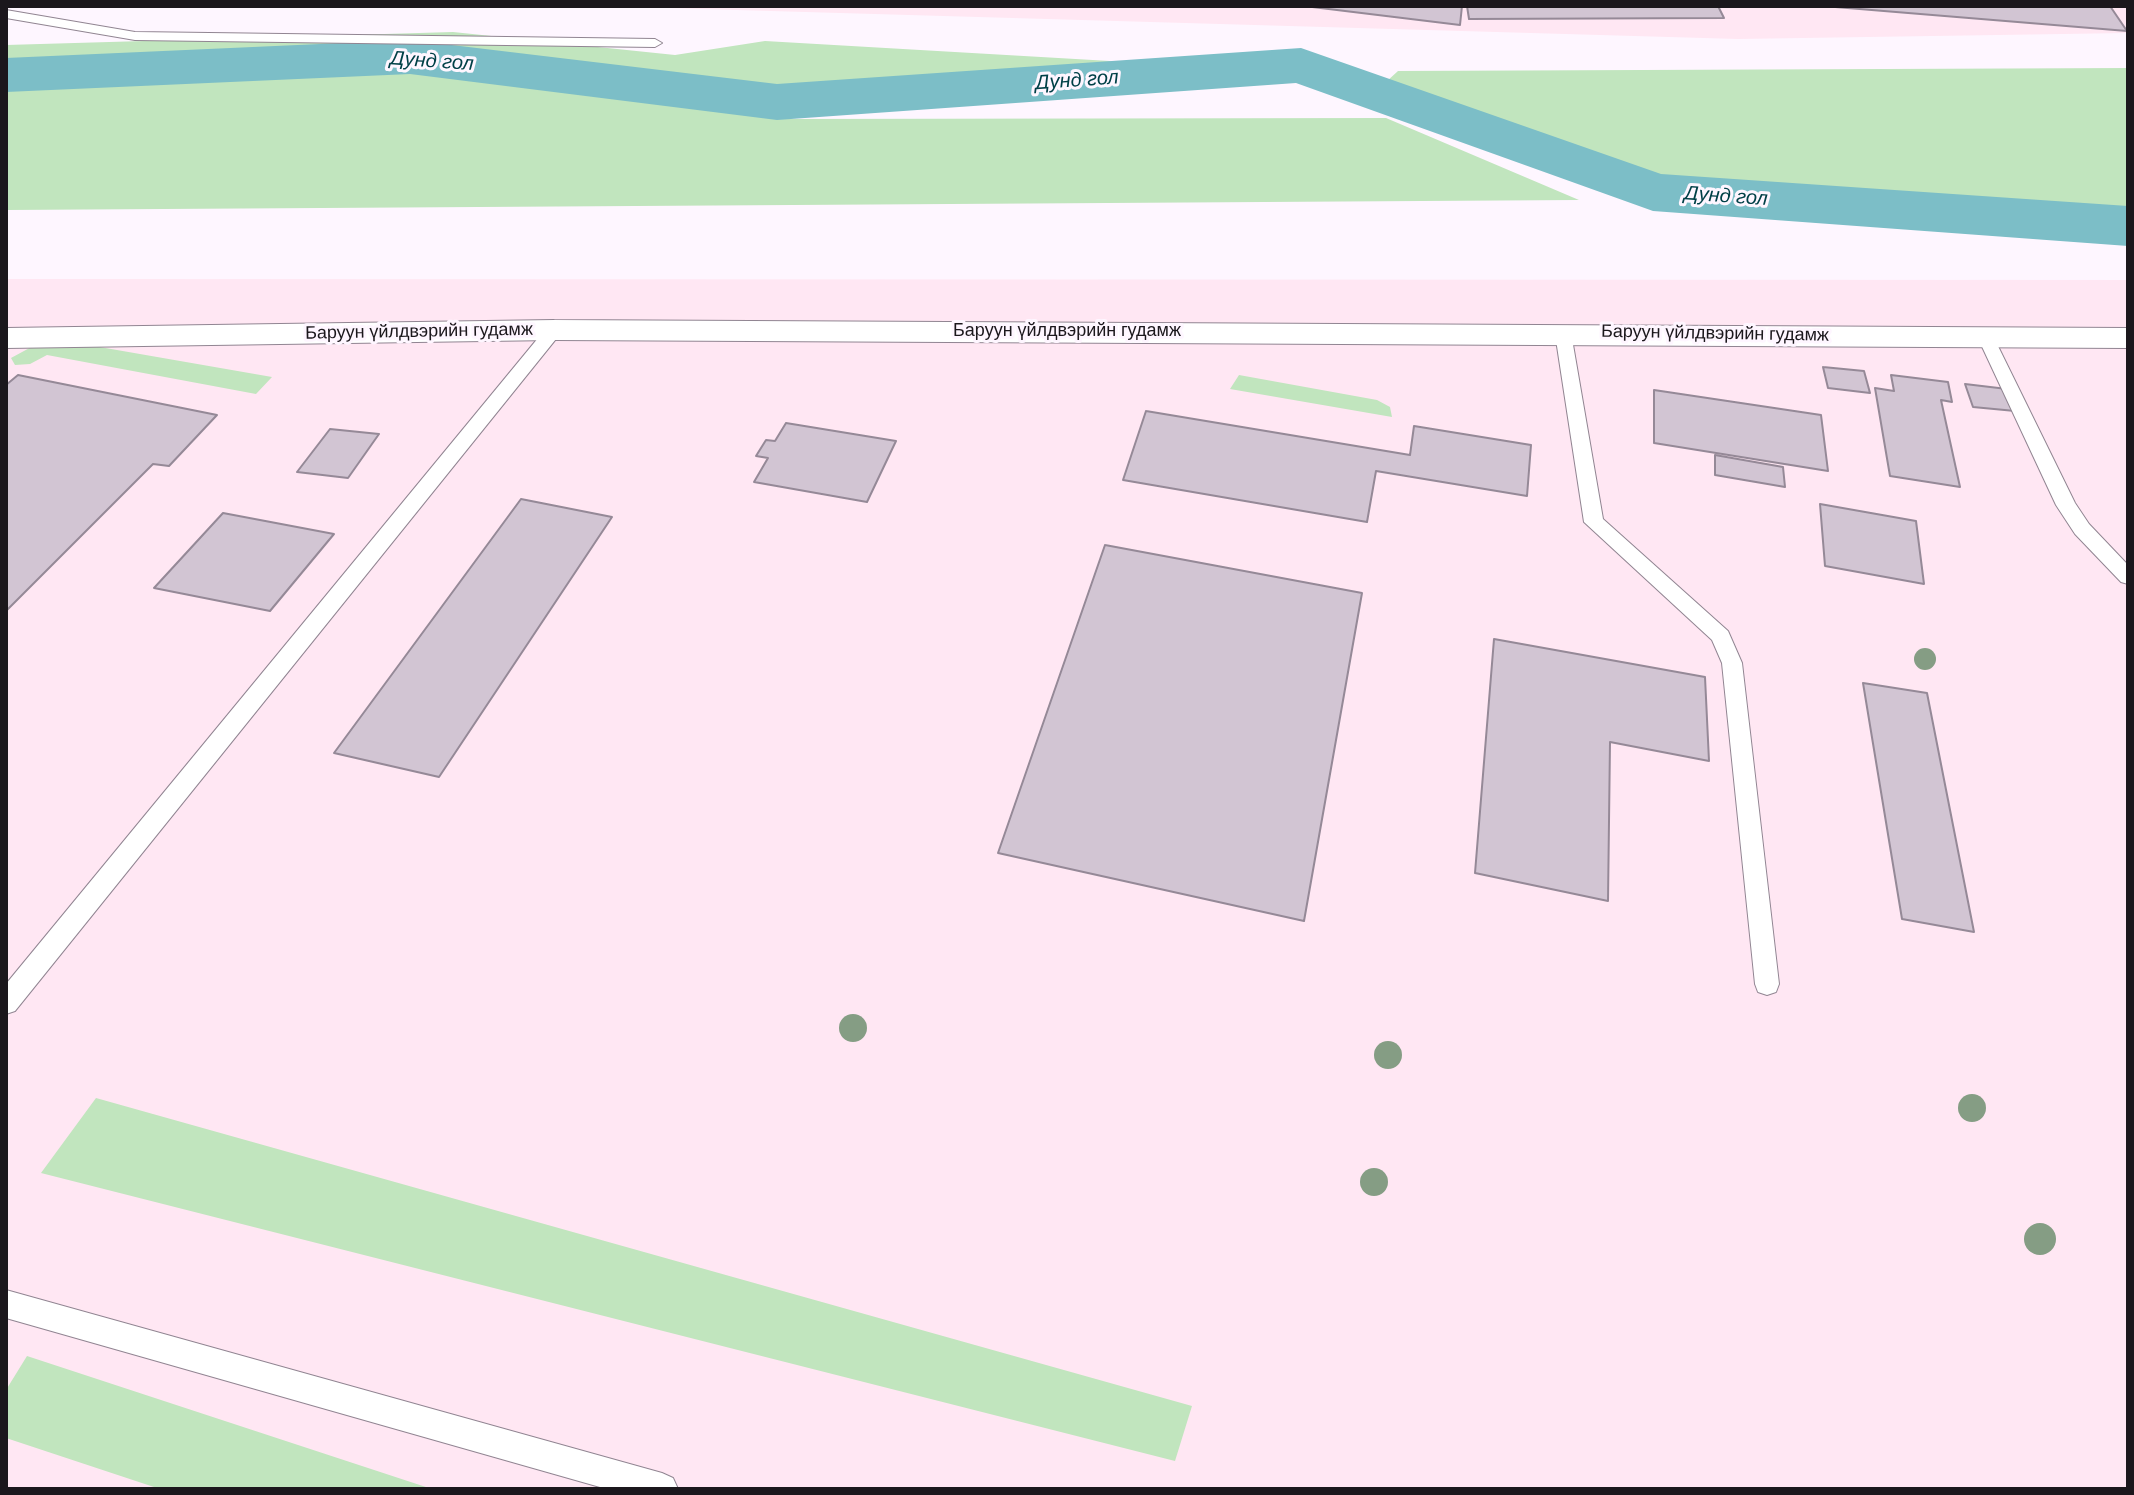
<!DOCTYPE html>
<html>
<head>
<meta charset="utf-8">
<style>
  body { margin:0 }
  #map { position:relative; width:2134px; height:1495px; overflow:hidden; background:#fef6ff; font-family:"DM Sans",sans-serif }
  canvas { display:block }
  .frame { position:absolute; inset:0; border:8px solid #1b171c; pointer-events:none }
</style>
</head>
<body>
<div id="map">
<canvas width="2134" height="1495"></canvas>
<div class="frame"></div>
</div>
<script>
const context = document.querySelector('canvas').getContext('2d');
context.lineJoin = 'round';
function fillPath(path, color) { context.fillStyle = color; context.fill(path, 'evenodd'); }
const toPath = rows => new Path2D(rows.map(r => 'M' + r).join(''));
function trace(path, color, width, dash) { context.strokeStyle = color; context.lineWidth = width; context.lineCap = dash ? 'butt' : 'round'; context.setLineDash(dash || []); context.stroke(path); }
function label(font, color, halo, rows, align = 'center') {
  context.font = font + ' "DM Sans",sans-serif'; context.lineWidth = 6; context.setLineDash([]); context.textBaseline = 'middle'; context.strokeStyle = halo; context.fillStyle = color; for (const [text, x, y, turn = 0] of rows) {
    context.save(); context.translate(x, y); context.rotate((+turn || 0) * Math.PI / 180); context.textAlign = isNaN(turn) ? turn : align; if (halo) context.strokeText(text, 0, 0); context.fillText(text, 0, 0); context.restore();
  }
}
const industrial = toPath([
  [598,6,2128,6,2128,33,1738,39],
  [6,279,2128,280,2128,1489,6,1489]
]);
const green = toPath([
  [453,32,675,55,765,41,1110,61,1142,90,782,97,429,53,6,71,6,45],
  [379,63,786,119,1386,118,1579,200,6,210,6,84],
  [2128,68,2128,217,1649,182,1386,82,1398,71],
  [48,338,272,377,256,394,47,355,30,364,15,365,11,358],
  [1239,375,1377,400,1390,407,1392,417,1230,389],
  [96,1098,1192,1406,1175,1461,41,1173],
  [27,1356,432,1489,160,1489,6,1438,6,1390]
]);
const river = toPath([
  [410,40,777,84,1301,48,1661,174,2128,206,2128,246,1653,211,1296,83,777,120,410,74,6,92,6,58,410,40]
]);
const building = toPath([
  [1304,6,1462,6,1460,25,1304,6],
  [1467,6,1718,6,1724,18,1469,19,1467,6],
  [1823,6,2110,6,2127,31,1823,6],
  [1823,367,1864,371,1870,393,1828,388,1823,367],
  [18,375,217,415,169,466,153,464,6,611,6,385,18,375],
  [1891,375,1948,382,1952,402,1941,400,1960,487,1890,476,1875,388,1894,391,1891,375],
  [1965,384,2007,389,2015,411,1973,407,1965,384],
  [1654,390,1821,415,1828,471,1654,443,1654,390],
  [1146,411,1410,455,1414,426,1531,445,1527,496,1376,471,1367,522,1123,480,1146,411],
  [786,423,896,441,867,502,754,482,768,458,756,456,766,440,775,441,786,423],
  [330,429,379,434,348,478,297,472,330,429],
  [1715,455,1783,467,1785,487,1715,475,1715,455],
  [521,499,612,517,439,777,334,753,521,499],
  [1820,504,1916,521,1924,584,1825,566,1820,504],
  [223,513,334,534,270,611,154,588,223,513],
  [1105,545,1362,593,1304,921,998,853,1105,545],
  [1494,639,1705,677,1709,761,1610,742,1608,901,1475,873,1494,639],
  [1863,683,1927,693,1974,932,1902,919,1863,683]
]);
const lane = toPath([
  [6,10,135,32,655,39,662,43,655,47,135,40,6,18,6,10],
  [554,325,562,330,560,334,15,1011,6,1014,6,984,548,326,554,325],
  [1563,328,1571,333,1603,519,1728,631,1742,663,1779,984,1776,992,1767,995,1758,992,1755,984,1722,663,1712,640,1584,522,1555,333,1563,328],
  [1986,333,1994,338,2075,503,2089,524,2128,565,2128,584,2121,582,2075,534,2056,505,1978,338,1986,333],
  [6,1290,662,1473,673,1478,678,1489,607,1489,6,1318,6,1290]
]);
const secondary = toPath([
  [554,320,2128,328,2128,348,554,340,6,348,6,328,554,320]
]);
const trees = [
  [1925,659,11],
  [853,1028,14],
  [1388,1055,14],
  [1972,1108,14],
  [1374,1182,14],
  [2040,1239,16]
];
const farStreetnames = [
  ["Баруун үйлдвэрийн гудамж",1067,331],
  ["Баруун үйлдвэрийн гудамж",419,332,-1],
  ["Баруун үйлдвэрийн гудамж",1715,334,1]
];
const farWaternames = [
  ["Дунд гол",432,62,4],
  ["Дунд гол",1077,81,-4],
  ["Дунд гол",1726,197,4]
];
fillPath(industrial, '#ffe7f3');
fillPath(green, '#c1e5be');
fillPath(river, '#7cbec7');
fillPath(building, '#d2c5d3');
trace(building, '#958997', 2);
trace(lane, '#918592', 2);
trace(secondary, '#918592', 2);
fillPath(lane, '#fff');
fillPath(secondary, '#fff');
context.fillStyle = '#859d84';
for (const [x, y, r] of trees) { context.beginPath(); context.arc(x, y, r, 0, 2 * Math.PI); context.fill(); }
label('18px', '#1b171c', '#fef6ff', farStreetnames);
label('italic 20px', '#004047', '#fef6ff', farWaternames);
</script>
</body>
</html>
